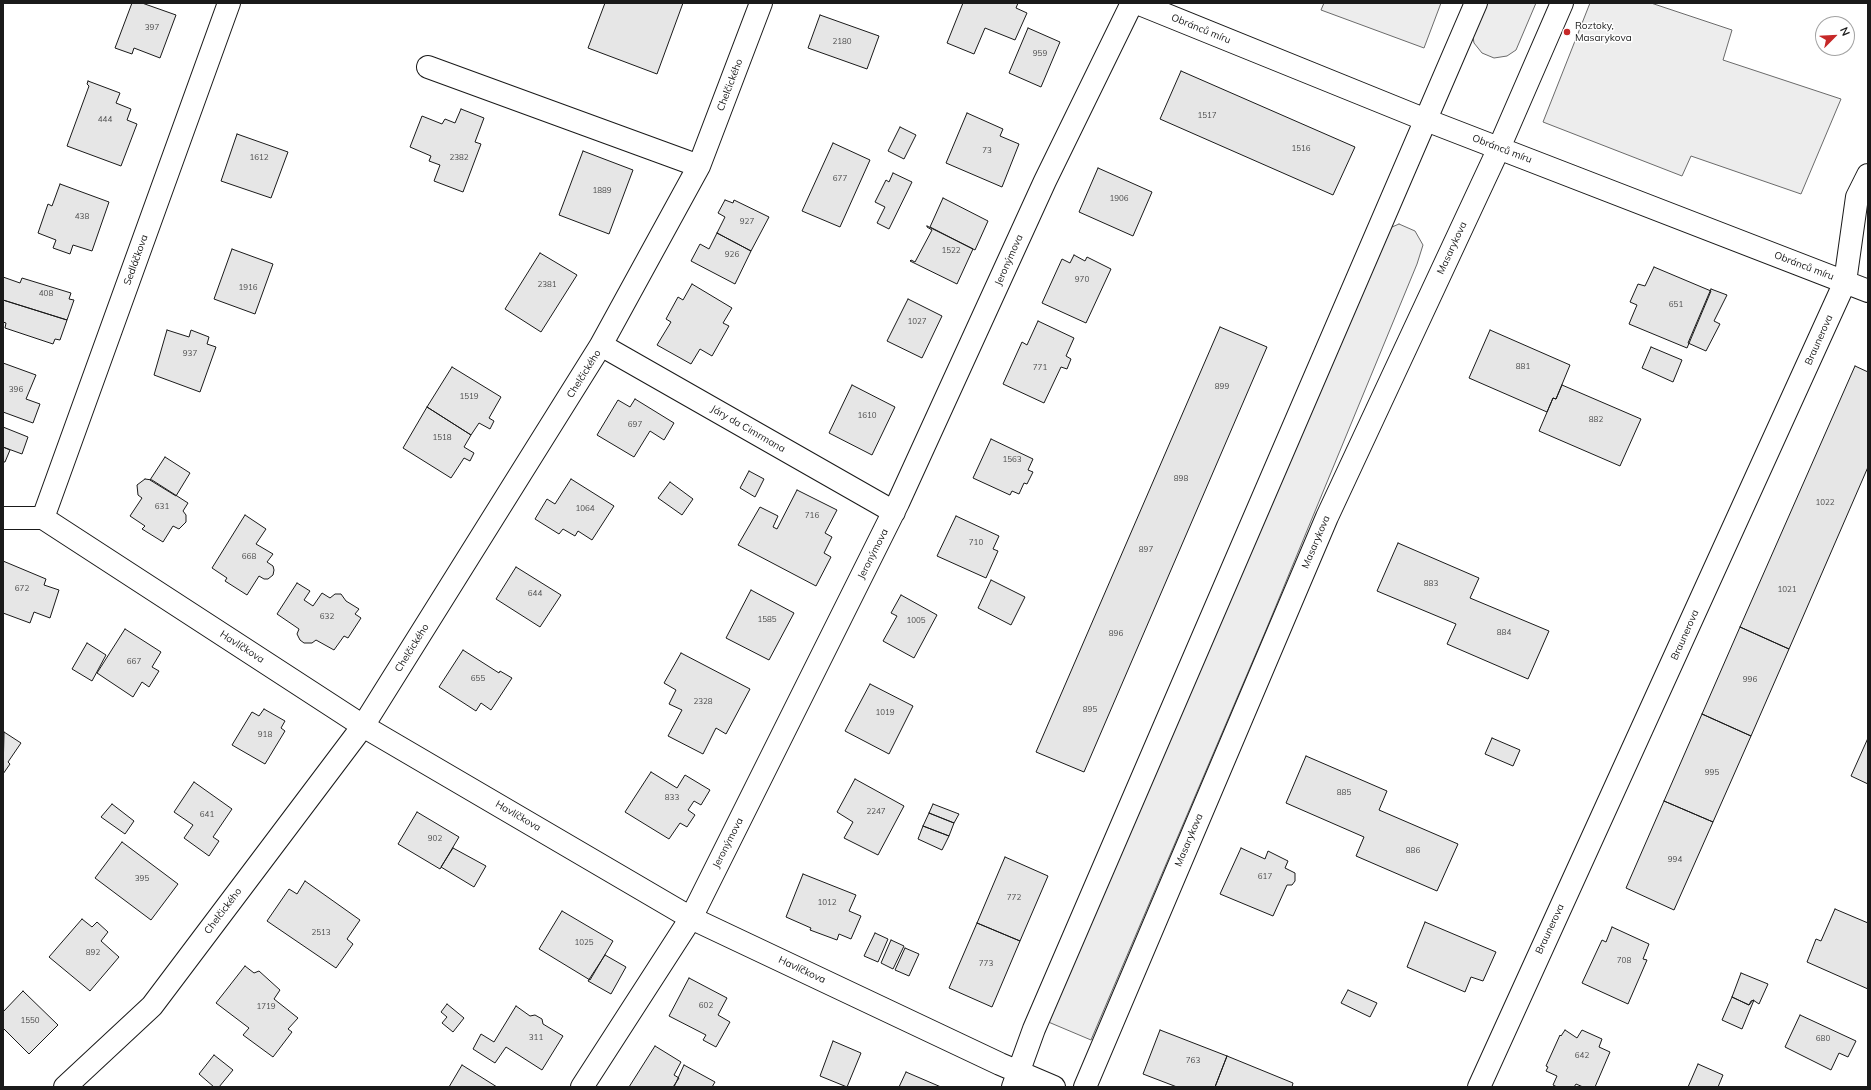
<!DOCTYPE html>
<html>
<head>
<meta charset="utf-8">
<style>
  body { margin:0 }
  #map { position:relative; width:1871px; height:1090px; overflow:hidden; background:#fff; font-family:Mulish,sans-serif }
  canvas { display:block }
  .frame { position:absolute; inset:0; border:4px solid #1a1a1a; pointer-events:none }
  .north { position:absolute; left:1815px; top:16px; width:40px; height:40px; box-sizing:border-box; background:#fff; border:1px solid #a3a3a3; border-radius:50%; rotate:66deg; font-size:11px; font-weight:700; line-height:16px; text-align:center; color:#1a1a1a }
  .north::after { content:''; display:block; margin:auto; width:14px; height:18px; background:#c62828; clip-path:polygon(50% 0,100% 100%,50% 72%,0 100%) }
</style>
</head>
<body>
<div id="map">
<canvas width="1871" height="1090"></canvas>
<div class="frame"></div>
<div class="north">N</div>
</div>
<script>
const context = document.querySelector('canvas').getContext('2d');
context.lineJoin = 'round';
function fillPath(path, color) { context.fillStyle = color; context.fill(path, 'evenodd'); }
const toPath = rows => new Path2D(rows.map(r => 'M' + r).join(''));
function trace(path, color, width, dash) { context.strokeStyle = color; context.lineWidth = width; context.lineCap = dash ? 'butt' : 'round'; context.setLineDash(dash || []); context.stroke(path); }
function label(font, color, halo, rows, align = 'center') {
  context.font = font + ' Mulish,sans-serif'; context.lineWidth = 3; context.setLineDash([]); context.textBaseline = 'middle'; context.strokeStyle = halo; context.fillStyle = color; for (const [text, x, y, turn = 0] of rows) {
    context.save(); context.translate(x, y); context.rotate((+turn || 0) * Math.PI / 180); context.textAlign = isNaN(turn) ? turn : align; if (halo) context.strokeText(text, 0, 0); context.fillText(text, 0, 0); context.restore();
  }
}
const built = toPath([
  [1324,3,1441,3,1424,48,1321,10,1324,3],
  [1485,3,1536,3,1516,50,1507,56,1494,58,1482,53,1474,43,1472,32,1485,3],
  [1590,3,1651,3,1732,30,1723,60,1841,99,1801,194,1691,156,1682,176,1543,122,1590,3],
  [1399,224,1415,231,1423,245,1417,264,1266,630,1091,1040,1046,1021,1385,230,1399,224]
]);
const building = toPath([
  [132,3,142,3,176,15,160,58,134,48,132,54,115,48,132,3],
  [605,3,683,3,657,74,588,48,605,3],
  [963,3,1018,3,1016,8,1027,13,1015,40,985,28,974,54,947,43,963,3],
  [820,15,879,36,867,69,808,48,820,15],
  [1028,28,1060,42,1041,87,1009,73,1028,28],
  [1181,71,1355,147,1333,195,1160,119,1181,71],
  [88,81,120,93,116,103,131,109,127,120,137,124,121,166,67,146,89,86,87,84,88,81],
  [461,109,484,118,475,142,481,144,463,192,434,181,440,165,429,161,431,156,410,147,422,116,442,124,445,119,455,123,461,109],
  [967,113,1003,129,1000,136,1019,144,1002,187,946,163,967,113],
  [900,127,916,135,904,159,888,151,900,127],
  [237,134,288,152,271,198,221,181,237,134],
  [833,143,870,160,840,227,802,211,833,143],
  [583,151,633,170,609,234,559,215,583,151],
  [1098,168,1152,192,1133,236,1079,212,1098,168],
  [893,173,912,182,889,229,877,223,885,207,875,202,886,180,889,182,893,173],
  [60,184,109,202,92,251,73,245,70,254,53,248,56,240,38,233,48,204,52,206,60,184],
  [943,198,988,221,975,250,930,227,943,198],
  [725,200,733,203,734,200,769,217,751,251,717,233,725,217,718,213,725,200],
  [927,226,973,249,957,284,910,261,911,260,915,262,932,230,927,227,927,226],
  [717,233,751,251,735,284,691,261,700,244,709,249,717,233],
  [232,249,273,264,255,314,214,299,232,249],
  [540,253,577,275,541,332,505,309,540,253],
  [1074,255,1085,261,1087,257,1111,269,1086,323,1042,303,1062,259,1070,263,1074,255],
  [1654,267,1711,291,1687,348,1629,324,1637,305,1630,302,1638,284,1645,286,1654,267],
  [3,277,20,283,22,278,71,293,69,299,74,300,67,320,3,300,3,277],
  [692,284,732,308,723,323,729,326,712,356,700,349,691,364,657,345,671,322,666,319,678,297,683,300,692,284],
  [1711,289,1727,295,1714,321,1720,324,1706,351,1688,343,1711,289],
  [908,299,942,316,922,358,887,341,908,299],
  [3,300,67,320,60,340,55,339,53,344,5,328,6,323,3,322,3,300],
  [1038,321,1074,338,1066,356,1071,359,1067,369,1061,367,1044,403,1003,384,1022,342,1027,345,1038,321],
  [1220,327,1267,347,1084,772,1036,752,1220,327],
  [167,330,189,337,191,330,209,337,207,344,216,347,200,392,154,375,167,330],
  [1490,330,1570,365,1556,399,1553,398,1547,412,1469,378,1490,330],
  [1651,347,1682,360,1673,382,1642,368,1651,347],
  [3,363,36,375,26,399,40,404,33,423,3,412,3,363],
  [1855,366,1868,372,1868,467,1789,649,1740,627,1855,366],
  [452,367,501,397,489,418,494,421,490,429,479,423,471,435,427,407,452,367],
  [852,385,895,407,872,455,829,433,852,385],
  [1562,385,1641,419,1620,466,1539,431,1553,398,1556,399,1562,385],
  [635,399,674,423,664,440,650,431,634,457,597,435,618,400,630,407,635,399],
  [427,407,471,435,464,447,474,453,470,461,464,458,451,478,403,448,427,407],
  [3,427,28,437,22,454,3,447,3,427],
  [991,439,1033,459,1028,470,1033,472,1027,484,1024,483,1019,494,1012,491,1010,495,973,478,991,439],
  [3,447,10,450,5,462,3,462,3,447],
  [165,457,190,473,176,496,150,480,165,457],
  [749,471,764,479,755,497,740,488,749,471],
  [145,479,152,480,188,503,183,511,186,515,186,522,179,529,173,526,163,542,142,529,145,526,130,516,142,498,138,495,137,485,145,479],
  [571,479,614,506,592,540,578,531,575,536,563,529,559,534,535,519,547,499,555,504,571,479],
  [670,482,693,499,682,515,658,498,670,482],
  [797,490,837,510,825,533,832,537,824,553,831,557,816,586,738,545,760,507,778,516,773,527,777,529,797,490],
  [245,515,266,529,256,544,273,554,267,562,273,566,274,570,273,575,268,579,264,579,259,576,247,595,225,581,227,578,212,568,245,515],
  [956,516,999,536,993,549,998,551,986,578,937,556,956,516],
  [1398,543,1479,578,1470,598,1549,631,1528,679,1447,644,1456,624,1377,591,1398,543],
  [3,561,46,579,44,585,59,590,50,618,34,612,30,623,3,613,3,561],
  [516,567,561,595,540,627,496,599,516,567],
  [991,580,1025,597,1011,625,978,608,991,580],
  [297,583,310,591,304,600,313,606,322,593,330,598,335,594,341,594,346,601,359,609,355,614,361,618,348,638,344,636,334,650,316,640,312,643,304,643,300,640,297,634,299,629,277,614,297,583],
  [751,590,794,613,769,660,726,638,751,590],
  [901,595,937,615,914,658,883,641,897,616,891,613,901,595],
  [1740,627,1789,649,1751,736,1702,714,1740,627],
  [125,629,161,652,152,667,159,671,149,687,142,682,133,697,97,673,125,629],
  [87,643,106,655,92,681,72,669,87,643],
  [463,650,499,673,500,671,512,678,491,710,481,703,476,711,439,687,463,650],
  [681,653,750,689,726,734,716,728,703,754,668,736,682,710,669,704,676,690,664,683,681,653],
  [870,684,913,706,889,754,845,731,870,684],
  [264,709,285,721,281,728,285,731,265,764,232,745,252,712,259,716,264,709],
  [1702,714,1751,736,1713,822,1664,801,1702,714],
  [4,732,21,743,8,762,10,764,3,774,4,732],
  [1492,738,1520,750,1513,766,1485,754,1492,738],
  [1868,738,1868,784,1851,776,1868,738],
  [1306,756,1387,791,1379,810,1458,844,1437,891,1356,856,1364,837,1286,803,1306,756],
  [651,772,677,788,685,775,710,790,701,805,694,801,688,810,695,815,687,827,680,823,669,839,625,812,651,772],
  [855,779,904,806,878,855,844,838,853,822,837,812,855,779],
  [194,782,232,809,213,837,219,841,209,856,184,838,193,825,174,812,194,782],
  [1664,801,1713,822,1674,910,1626,888,1664,801],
  [112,804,134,821,125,834,101,817,112,804],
  [933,804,959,814,954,823,929,813,933,804],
  [417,812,459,837,440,869,398,844,417,812],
  [929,813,954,823,949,836,923,826,929,813],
  [923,826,949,836,942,850,918,839,923,826],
  [122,842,178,884,151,920,95,878,122,842],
  [453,848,486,866,474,887,441,867,453,848],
  [1241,848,1265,859,1268,851,1288,861,1285,868,1295,873,1295,881,1292,885,1287,885,1273,916,1220,894,1241,848],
  [1005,857,1048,876,1020,941,977,923,1005,857],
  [803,874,856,895,849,911,861,916,851,939,839,934,837,940,810,930,811,928,786,917,803,874],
  [305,881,360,920,347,939,353,944,336,968,267,921,289,889,297,894,305,881],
  [1835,909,1868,923,1868,989,1807,962,1816,939,1821,941,1835,909],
  [562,911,613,941,590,980,539,949,562,911],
  [82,919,92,927,97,922,108,932,101,941,119,957,90,991,49,957,82,919],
  [1425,922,1496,952,1483,981,1471,977,1465,992,1407,967,1425,922],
  [977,923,1020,941,992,1007,949,988,977,923],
  [1612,927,1649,944,1643,959,1647,960,1628,1004,1582,983,1602,940,1606,942,1612,927],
  [875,933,888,939,878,962,864,956,875,933],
  [891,940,904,946,893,969,881,963,891,940],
  [905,948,919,954,909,976,895,970,905,948],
  [605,955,626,967,611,994,588,981,605,955],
  [245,966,254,973,259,971,280,990,274,999,298,1018,288,1029,292,1032,273,1057,243,1035,249,1028,216,1003,245,966],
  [1741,973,1768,984,1759,1004,1753,1000,1749,1005,1732,997,1741,973],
  [689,978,727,998,718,1015,730,1022,716,1047,703,1040,706,1035,669,1016,689,978],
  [1348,990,1377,1003,1370,1017,1341,1003,1348,990],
  [23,991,58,1025,29,1054,3,1028,3,1012,23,991],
  [1732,997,1749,1005,1751,1001,1754,1000,1742,1029,1722,1020,1732,997],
  [447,1004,464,1018,453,1032,442,1023,447,1017,441,1012,447,1004],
  [516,1006,530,1016,535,1015,542,1019,543,1024,563,1036,542,1070,506,1047,495,1063,473,1049,481,1034,494,1042,516,1006],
  [1800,1015,1856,1041,1848,1057,1839,1053,1831,1070,1785,1047,1800,1015],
  [1160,1030,1227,1056,1215,1087,1177,1087,1143,1074,1160,1030],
  [1565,1030,1577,1038,1582,1030,1602,1039,1599,1047,1610,1052,1595,1087,1583,1087,1576,1084,1574,1087,1557,1087,1553,1085,1557,1076,1546,1071,1548,1067,1546,1066,1560,1035,1561,1036,1565,1030],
  [833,1041,861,1053,847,1087,820,1076,833,1041],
  [655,1046,681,1062,674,1075,679,1078,673,1087,629,1087,655,1046],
  [214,1055,233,1070,219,1087,214,1087,199,1074,214,1055],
  [1227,1056,1293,1083,1292,1087,1215,1087,1227,1056],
  [1698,1064,1723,1075,1718,1087,1688,1087,1698,1064],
  [462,1065,497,1087,449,1087,462,1065],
  [684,1065,715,1082,712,1087,674,1087,684,1065],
  [906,1072,941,1087,899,1087,906,1072]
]);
const minor = toPath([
  [1137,3,1426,120,1868,291],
  [428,67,699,166],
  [601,345,894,512],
  [3,518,43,518,363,726,691,918,1000,1064,1054,1087],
  [43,518,229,3],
  [65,1087,152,1006,363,726,601,345,699,166,761,3],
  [582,1087,691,918,898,503,1045,181,1132,3],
  [1013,1087,1034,1029,1476,3],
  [1085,1087,1327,517,1499,148,1562,3],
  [1479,1087,1845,282,1857,197,1868,175]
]);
const markers = [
  [1567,32,4,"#c62828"]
];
const numberNames = [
  ["397",152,28],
  ["2180",842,42],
  ["959",1040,54],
  ["1517",1207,116],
  ["444",105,120],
  ["1516",1301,149],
  ["73",987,151],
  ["1612",259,158],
  ["2382",459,158],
  ["677",840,179],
  ["1889",602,191],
  ["1906",1119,199],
  ["438",82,217],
  ["927",747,222],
  ["1522",951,251],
  ["926",732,255],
  ["970",1082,280],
  ["2381",547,285],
  ["1916",248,288],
  ["408",46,294],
  ["651",1676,305],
  ["1027",917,322],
  ["937",190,354],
  ["881",1523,367],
  ["771",1040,368],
  ["899",1222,387],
  ["396",16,390],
  ["1519",469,397],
  ["1610",867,416],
  ["882",1596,420],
  ["697",635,425],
  ["1518",442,438],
  ["1563",1012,460],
  ["898",1181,479],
  ["1022",1825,503],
  ["631",162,507],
  ["1064",585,509],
  ["716",812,516],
  ["710",976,543],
  ["897",1146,550],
  ["668",249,557],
  ["883",1431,584],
  ["672",22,589],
  ["1021",1787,590],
  ["644",535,594],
  ["632",327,617],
  ["1585",767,620],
  ["1005",916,621],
  ["884",1504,633],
  ["896",1116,634],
  ["667",134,662],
  ["655",478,679],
  ["996",1750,680],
  ["2328",703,702],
  ["895",1090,710],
  ["1019",885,713],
  ["918",265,735],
  ["995",1712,773],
  ["885",1344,793],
  ["833",672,798],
  ["2247",876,812],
  ["641",207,815],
  ["902",435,839],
  ["886",1413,851],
  ["994",1675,860],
  ["617",1265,877],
  ["395",142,879],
  ["772",1014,898],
  ["1012",827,903],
  ["2513",321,933],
  ["1025",584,943],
  ["892",93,953],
  ["708",1624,961],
  ["773",986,964],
  ["602",706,1006],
  ["1719",266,1007],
  ["1550",30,1021],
  ["311",536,1038],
  ["680",1823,1039],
  ["642",1582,1056],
  ["763",1193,1061]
];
const poiNames = [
  ["Roztoky,",1575,26],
  ["Masarykova",1575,38]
];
const streetNames = [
  ["Obránců míru",1201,29,22],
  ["Chelčického",730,85,-69],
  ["Obránců míru",1502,149,21],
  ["Masarykova",1452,248,-65],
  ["Sedláčkova",136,260,-70],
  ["Jeronýmova",1009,260,-66],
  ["Obránců míru",1804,266,21],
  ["Braunerova",1819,340,-66],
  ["Chelčického",584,374,-58],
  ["Járy da Cimrmana",748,429,30],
  ["Masarykova",1316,542,-67],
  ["Jeronýmova",873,554,-63],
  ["Braunerova",1685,635,-66],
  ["Havlíčkova",242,647,33],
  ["Chelčického",412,648,-58],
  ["Havlíčkova",518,816,30],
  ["Masarykova",1189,840,-67],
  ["Jeronýmova",728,843,-63],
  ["Chelčického",223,911,-53],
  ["Braunerova",1550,929,-65],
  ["Havlíčkova",802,970,25]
];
fillPath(built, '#ededed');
trace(built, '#6a6a6a', 1);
fillPath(building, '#e6e6e6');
trace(building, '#1a1a1a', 1);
trace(minor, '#1a1a1a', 24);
trace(minor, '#fff', 22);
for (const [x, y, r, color] of markers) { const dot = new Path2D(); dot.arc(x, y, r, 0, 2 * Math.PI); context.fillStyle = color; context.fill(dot); trace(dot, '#fff', 1.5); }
label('8px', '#4d4d4d', null, numberNames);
label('10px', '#1a1a1a', '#fff', poiNames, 'left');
label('10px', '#1a1a1a', '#fff', streetNames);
</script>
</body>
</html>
